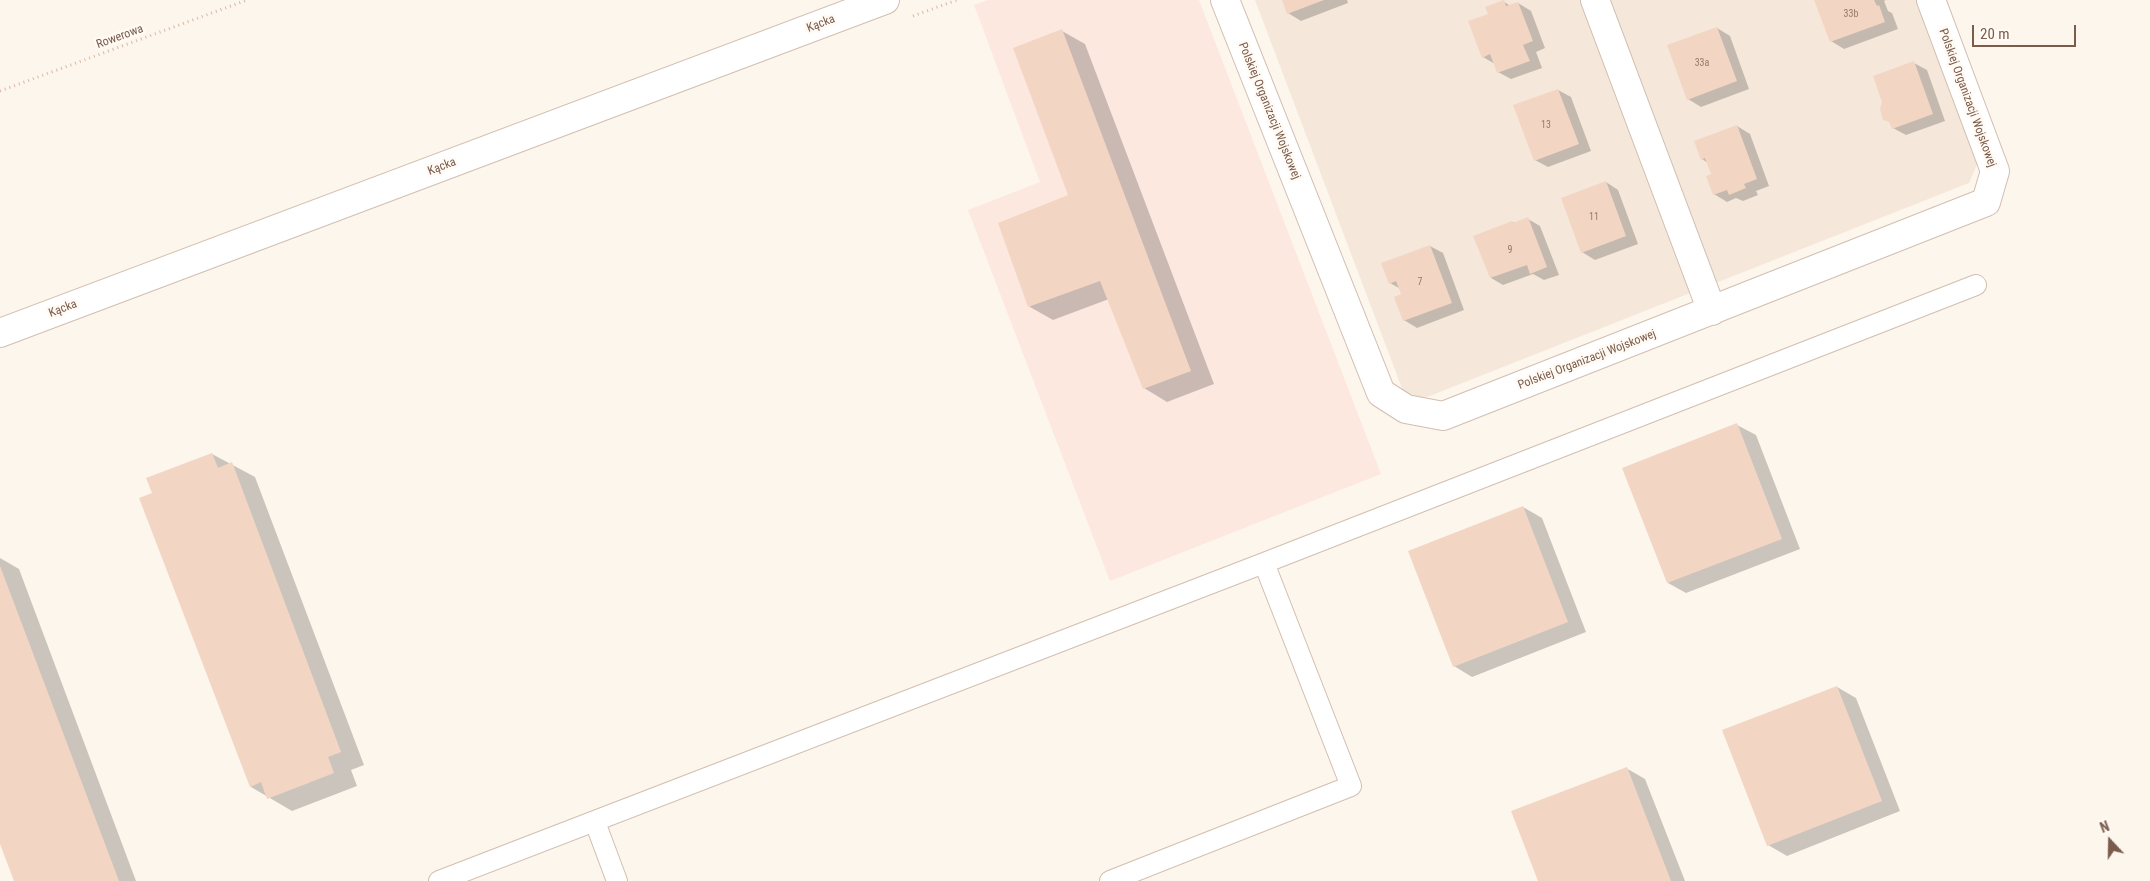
<!DOCTYPE html>
<html>
<head>
<meta charset="utf-8">
<style>
  body { margin:0 }
  #map { position:relative; width:2150px; height:881px; overflow:hidden; background:#fdf6ec; font-family:"Roboto Condensed",sans-serif }
  canvas { display:block }
  .north { position:absolute; left:2085px; top:816px; width:50px; height:50px; -webkit-text-stroke:4px #fffaf3; paint-order:stroke; rotate:339deg; font-size:14px; font-weight:700; line-height:20px; text-align:center; color:#7a5c4d }
  .north::after { content:''; display:block; margin:auto; width:18px; height:22px; background:#7a5c4d; clip-path:polygon(50% 0,100% 100%,50% 72%,0 100%) }
  .scale { position:absolute; left:1972px; top:25px; width:104px; height:22px; box-sizing:border-box; border:2px solid #7a5c4d; border-top:0; padding-left:6px; font-size:15px; line-height:18px; white-space:nowrap; color:#7a5c4d; -webkit-text-stroke:4px #fffaf3; paint-order:stroke }
</style>
</head>
<body>
<div id="map">
<canvas width="2150" height="881"></canvas>
<div class="north">N</div>
<div class="scale">20 m</div>
</div>
<script>
const context = document.querySelector('canvas').getContext('2d');
context.lineJoin = 'round';
function fillPath(path, color) { context.fillStyle = color; context.fill(path, 'evenodd'); }
const toPath = rows => new Path2D(rows.map(r => 'M' + r).join(''));
function trace(path, color, width, dash) { context.strokeStyle = color; context.lineWidth = width; context.lineCap = dash ? 'butt' : 'round'; context.setLineDash(dash || []); context.stroke(path); }
function label(font, color, halo, rows, align = 'center') {
  context.font = font + ' "Roboto Condensed",sans-serif'; context.lineWidth = 5; context.setLineDash([]); context.textBaseline = 'middle'; context.strokeStyle = halo; context.fillStyle = color; for (const [text, x, y, turn = 0] of rows) {
    context.save(); context.translate(x, y); context.rotate((+turn || 0) * Math.PI / 180); context.textAlign = isNaN(turn) ? turn : align; if (halo) context.strokeText(text, 0, 0); context.fillText(text, 0, 0); context.restore();
  }
}
const residential = toPath([
  [1255,0,1921,0,1979,160,1969,183,1422,399,1403,391]
]);
const commercial = toPath([
  [988,0,1199,0,1381,474,1110,581,968,210,1040,182,974,5]
]);
const shadow = toPath([
  [1283,0,1347,0,1348,3,1301,21,1288,13],
  [1816,0,1886,0,1884,1,1888,11,1892,13,1898,29,1844,49,1831,41],
  [1504,2,1511,6,1518,3,1531,11,1545,48,1536,52,1542,68,1511,79,1498,72,1495,64,1483,57,1489,15],
  [1717,28,1730,36,1749,89,1701,107,1688,99],
  [1062,31,1085,44,1214,384,1167,402,1144,388,1109,299,1053,320,1030,307,999,224,1070,196],
  [1914,63,1927,70,1945,121,1906,135,1893,128],
  [1558,90,1571,97,1591,151,1548,167,1535,160],
  [1737,126,1750,134,1769,186,1756,191,1758,195,1743,201,1736,198,1727,202,1714,194,1713,175,1708,163,1702,159],
  [1606,182,1618,190,1638,244,1595,260,1582,252],
  [1528,219,1540,226,1559,275,1544,280,1533,274,1503,285,1491,278,1512,222,1515,223],
  [1430,246,1443,253,1464,310,1417,328,1404,320,1403,295,1399,288,1390,283],
  [1737,425,1756,435,1800,549,1686,593,1668,583],
  [212,454,255,477,364,765,351,770,357,786,292,811,251,787,154,494],
  [1523,507,1542,518,1586,632,1472,677,1454,666],
  [0,558,19,569,136,881,15,881,0,840],
  [1837,687,1856,698,1900,811,1787,856,1768,845],
  [1626,768,1645,779,1685,881,1540,881]
]);
const building = toPath([
  [1282,0,1324,0,1287,14],
  [1504,0,1506,6,1518,2,1533,41,1523,45,1530,61,1497,73,1490,54,1482,58,1468,21,1488,14,1485,7],
  [1814,0,1874,0,1877,6,1879,5,1885,22,1830,42],
  [1717,27,1737,81,1687,100,1667,45],
  [1062,29,1191,371,1143,389,1100,281,1028,307,998,223,1068,195,1013,48],
  [1914,61,1933,114,1892,129,1889,122,1883,120,1880,109,1882,102,1873,76],
  [1558,89,1579,144,1534,161,1513,105],
  [1737,125,1757,179,1744,184,1746,188,1729,195,1727,190,1713,195,1706,176,1711,174,1705,158,1701,160,1694,141],
  [1606,181,1626,236,1581,253,1561,198],
  [1528,217,1547,267,1530,274,1527,265,1490,278,1473,236,1512,221,1513,223],
  [1430,245,1452,303,1403,321,1394,297,1401,294,1396,281,1389,284,1381,263],
  [1737,423,1782,539,1667,583,1622,468],
  [212,453,218,468,232,462,341,752,328,757,334,773,267,799,261,782,250,787,139,498,152,493,146,478],
  [1523,506,1568,622,1453,667,1408,551],
  [0,566,119,881,14,881,0,844],
  [1837,686,1882,801,1767,846,1722,730],
  [1627,767,1671,881,1538,881,1511,811]
]);
const path = toPath([
  [913,16,957,0],
  [0,91,247,0]
]);
const service = toPath([
  [595,822,617,881],
  [439,881,1264,563,1976,285],
  [1110,881,1351,786,1264,563]
]);
const minor = toPath([
  [1225,0,1381,393,1406,409,1443,416,1986,202,1995,171,1931,0],
  [1595,0,1712,311]
]);
const tertiary = toPath([
  [0,333,885,0]
]);
const numberNames = [
  ["33b",1851,14],
  ["33a",1702,63],
  ["13",1546,125],
  ["11",1594,217],
  ["9",1510,250],
  ["7",1420,282]
];
const streetNames = [
  ["Kącka",821,24,-21],
  ["Rowerowa",120,37,-20],
  ["Polskiej Organizacji Wojskowej",1967,98,70],
  ["Polskiej Organizacji Wojskowej",1269,111,68],
  ["Kącka",442,167,-21],
  ["Kącka",63,309,-21],
  ["Polskiej Organizacji Wojskowej",1587,360,-21]
];
fillPath(residential, '#f5e8da');
fillPath(commercial, '#fde8e0');
fillPath(shadow, '#0003');
fillPath(building, '#f3d5c3');
trace(service, '#d1beb0', 22);
trace(minor, '#d1beb0', 30);
trace(tertiary, '#d1beb0', 30);
trace(path, '#d9b8a5', 3, [1, 4]);
trace(service, '#fff', 20);
trace(minor, '#fff', 28);
trace(tertiary, '#fff', 28);
label('10px', '#987a6a', null, numberNames);
label('12px', '#7a5c4d', '#fffaf3', streetNames);
</script>
</body>
</html>
